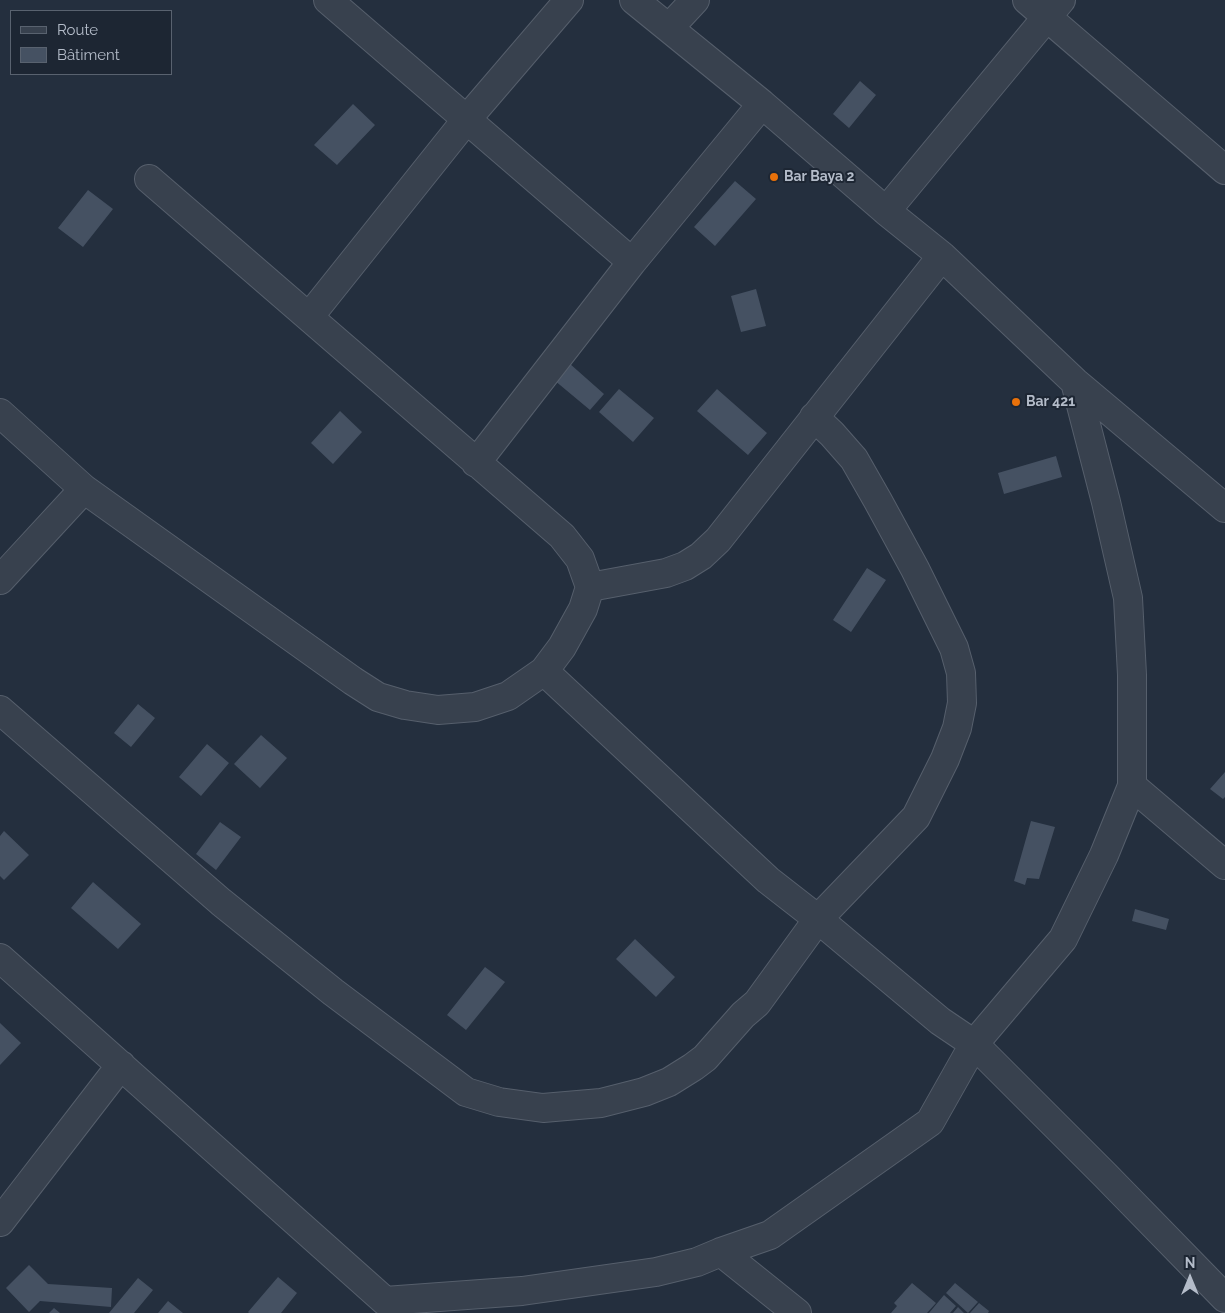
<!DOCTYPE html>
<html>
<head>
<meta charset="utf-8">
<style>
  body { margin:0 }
  #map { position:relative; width:1225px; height:1313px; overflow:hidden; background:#242f3e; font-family:Raleway,sans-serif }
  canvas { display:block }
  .legend { position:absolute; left:10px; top:10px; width:162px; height:65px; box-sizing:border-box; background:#1d2633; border:1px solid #59626f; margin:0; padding:6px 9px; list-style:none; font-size:15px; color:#b4bcc9 }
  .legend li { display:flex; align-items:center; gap:10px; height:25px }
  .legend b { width:25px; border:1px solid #59626f }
  .north { position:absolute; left:1165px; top:1253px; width:50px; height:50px; -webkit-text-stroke:4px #1d2633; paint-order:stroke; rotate:0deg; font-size:14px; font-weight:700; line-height:20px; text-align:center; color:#b4bcc9 }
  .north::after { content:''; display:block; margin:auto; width:18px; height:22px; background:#b4bcc9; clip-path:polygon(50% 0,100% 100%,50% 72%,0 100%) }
</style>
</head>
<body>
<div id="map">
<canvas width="1225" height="1313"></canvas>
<ul class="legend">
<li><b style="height:6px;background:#38414e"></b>Route</li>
<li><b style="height:14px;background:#455162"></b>Bâtiment</li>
</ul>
<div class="north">N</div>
</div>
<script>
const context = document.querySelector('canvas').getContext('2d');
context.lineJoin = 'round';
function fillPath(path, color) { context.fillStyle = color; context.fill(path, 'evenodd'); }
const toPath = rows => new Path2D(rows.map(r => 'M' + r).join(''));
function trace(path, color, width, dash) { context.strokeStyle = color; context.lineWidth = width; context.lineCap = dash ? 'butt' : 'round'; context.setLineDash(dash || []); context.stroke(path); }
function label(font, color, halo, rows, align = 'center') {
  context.font = font + ' Raleway,sans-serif'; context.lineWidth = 4; context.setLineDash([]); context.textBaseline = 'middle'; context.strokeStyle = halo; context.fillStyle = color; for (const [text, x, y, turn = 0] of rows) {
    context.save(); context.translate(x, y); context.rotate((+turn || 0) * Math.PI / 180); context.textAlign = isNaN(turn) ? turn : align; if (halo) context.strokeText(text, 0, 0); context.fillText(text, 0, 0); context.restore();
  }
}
const building = toPath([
  [860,81,876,95,849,128,833,114],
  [353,104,375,125,337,165,314,145],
  [735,181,756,199,715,246,694,227],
  [88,190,113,209,83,247,58,228],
  [756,289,766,326,741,332,731,296],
  [569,363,604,394,590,410,554,380],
  [619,389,654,418,633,442,599,412],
  [717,389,767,433,748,455,697,411],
  [340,411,362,432,333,464,311,443],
  [1056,456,1062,477,1004,494,998,473],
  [867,568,886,580,851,632,833,620],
  [138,704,155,718,131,747,114,733],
  [261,735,287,758,260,788,234,764],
  [207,744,229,763,201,796,179,777],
  [1225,772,1225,797,1223,799,1210,789],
  [1031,821,1055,827,1039,879,1027,878,1025,885,1014,881],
  [220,822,241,837,216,870,196,854],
  [4,831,29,855,4,880,0,876,0,836],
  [93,882,141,924,118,949,71,908],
  [1135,909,1169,919,1166,930,1132,921],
  [635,939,675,977,656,997,616,959],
  [485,967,505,982,466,1030,447,1015],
  [0,1023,21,1043,0,1065],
  [29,1265,48,1284,112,1288,111,1307,40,1301,29,1312,6,1288],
  [278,1277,297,1293,281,1313,249,1313,248,1312],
  [138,1278,153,1290,134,1313,109,1313],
  [912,1283,936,1303,927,1313,891,1313,897,1306,894,1303],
  [955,1283,978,1302,968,1313,946,1293],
  [944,1295,956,1306,950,1313,929,1313],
  [168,1301,183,1313,158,1313],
  [979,1303,989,1311,988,1313,970,1313],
  [958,1307,964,1313,953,1313],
  [54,1308,60,1313,49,1313]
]);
const minor = toPath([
  [328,0,632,262],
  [634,0,762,104,886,211,942,256,1075,382,1225,508],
  [1027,0,1225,170],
  [669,28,695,0],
  [886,211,1061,0],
  [309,317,467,119,569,0],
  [0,413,84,489,353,681,378,697,405,705,438,710,475,707,508,696,544,671,562,647,583,609,590,587,580,559,562,536,149,179],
  [476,463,632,262,762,104],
  [0,580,84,489],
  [590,587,666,573,685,566,701,556,718,540,942,256],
  [544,671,768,880,818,919,940,1021,974,1044,1105,1175,1225,1298],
  [0,710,221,902,333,992,466,1092,499,1102,543,1108,601,1103,644,1092,669,1082,693,1067,705,1058,743,1015,757,1003,818,919,916,817,945,759,957,728,962,703,961,673,954,648,915,569,878,501,854,459,832,434,814,417],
  [1132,786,1225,865],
  [0,958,385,1301,522,1291,656,1272,697,1262,721,1252,770,1235,930,1122,974,1044,1063,939,1104,855,1132,786,1132,675,1128,598,1106,502,1075,382],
  [0,1222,121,1065],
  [721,1252,797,1313]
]);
const markers = [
  [774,177,5,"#e8710a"],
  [1016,402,5,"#e8710a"]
];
const poiNames = [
  ["Bar Baya 2",784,177],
  ["Bar 421",1026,402]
];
fillPath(building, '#455162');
trace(minor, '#565f6c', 30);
trace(minor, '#38414e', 28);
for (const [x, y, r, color] of markers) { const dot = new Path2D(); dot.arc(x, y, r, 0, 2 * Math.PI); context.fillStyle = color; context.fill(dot); trace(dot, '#1d2633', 2); }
label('bold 14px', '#b4bcc9', '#1d2633', poiNames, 'left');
</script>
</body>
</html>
